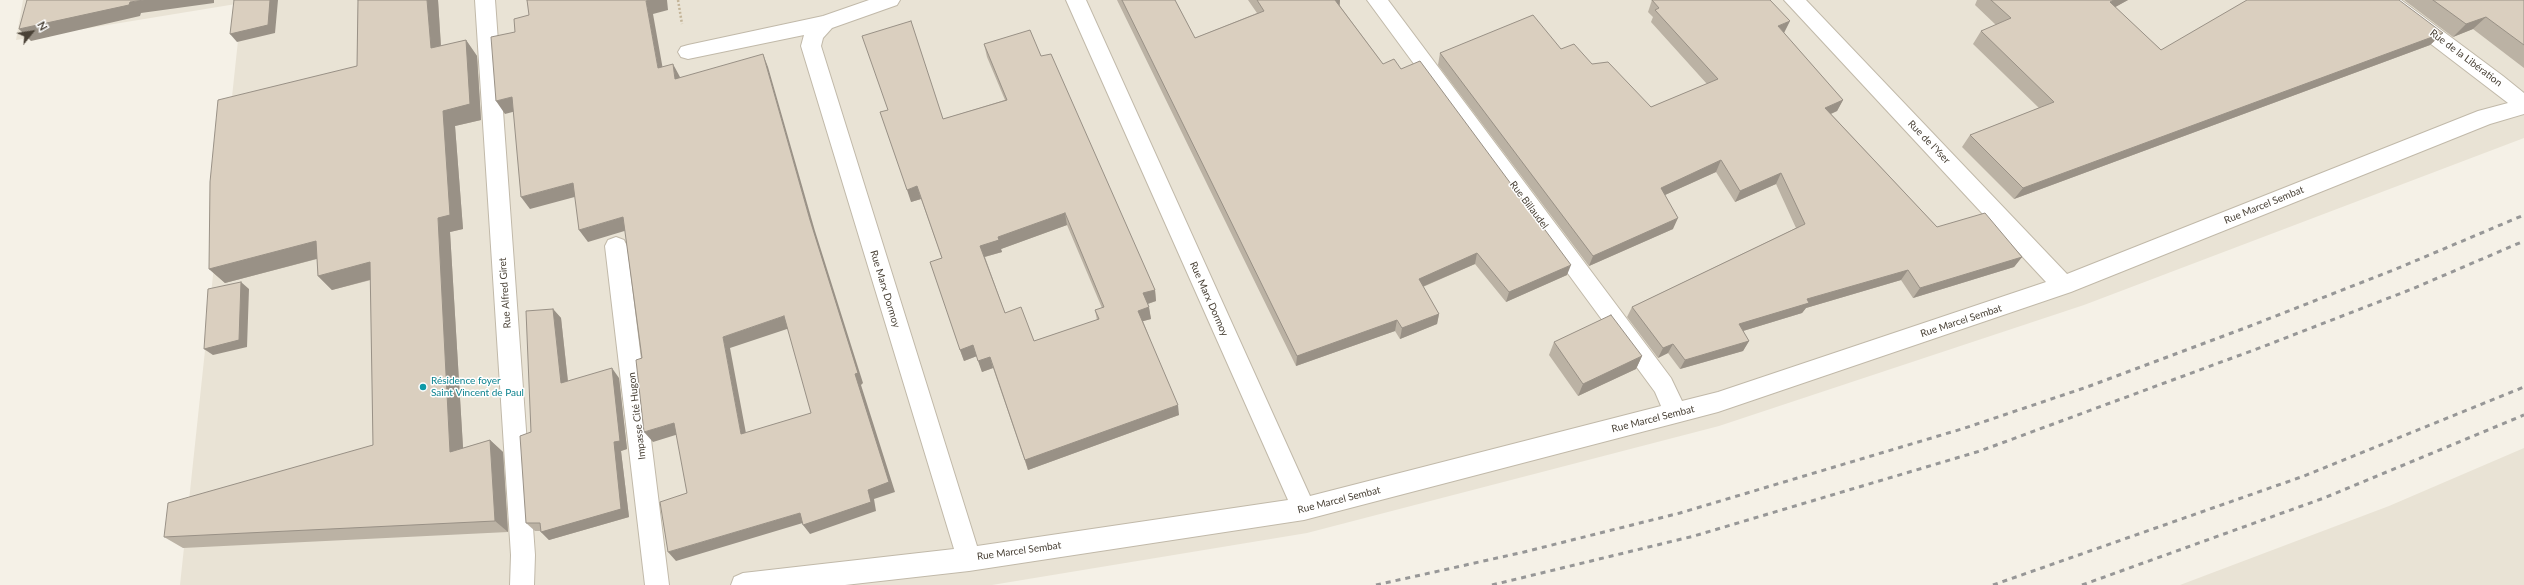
<!DOCTYPE html>
<html>
<head>
<meta charset="utf-8">
<style>
  body { margin:0 }
  #map { position:relative; width:2524px; height:585px; overflow:hidden; background:#f5f1e7; font-family:Lato,sans-serif }
  canvas { display:block }
  .north { position:absolute; left:12px; top:12px; width:40px; height:40px; -webkit-text-stroke:3px #fff; paint-order:stroke; rotate:60deg; font-size:11px; font-weight:700; line-height:16px; text-align:center; color:#494136 }
  .north::after { content:''; display:block; margin:auto; width:14px; height:18px; background:#494136; clip-path:polygon(50% 0,100% 100%,50% 72%,0 100%) }
</style>
</head>
<body>
<div id="map">
<canvas width="2524" height="585"></canvas>
<div class="north">N</div>
</div>
<script>
const context = document.querySelector('canvas').getContext('2d');
context.lineJoin = 'round';
function fillPath(path, color) { context.fillStyle = color; context.fill(path, 'evenodd'); }
const toPath = rows => new Path2D(rows.map(r => 'M' + r).join(''));
function trace(path, color, width, dash) { context.strokeStyle = color; context.lineWidth = width; context.lineCap = dash ? 'butt' : 'round'; context.setLineDash(dash || []); context.stroke(path); }
function label(font, color, halo, rows, align = 'center') {
  context.font = font + ' Lato,sans-serif'; context.lineWidth = 3; context.setLineDash([]); context.textBaseline = 'middle'; context.strokeStyle = halo; context.fillStyle = color; for (const [text, x, y, turn = 0] of rows) {
    context.save(); context.translate(x, y); context.rotate((+turn || 0) * Math.PI / 180); context.textAlign = isNaN(turn) ? turn : align; if (halo) context.strokeText(text, 0, 0); context.fillText(text, 0, 0); context.restore();
  }
}
const residential = toPath([
  [23,0,2524,0,2524,138,2084,305,1719,426,1307,533,992,585,180,585,242,3,16,40],
  [2524,448,2524,585,2180,585,2389,506]
]);
const path = toPath([
  [678,0,682,24]
]);
const minor = toPath([
  [475,0,495,0,535,555,534,585,510,585,511,555,475,0],
  [869,0,900,0,897,5,832,28,823,38,821,46,977,546,1288,500,1066,0,1086,0,1310,496,1661,406,1655,392,1367,0,1388,0,1671,378,1682,401,1718,392,2046,282,1784,0,1806,0,2067,274,2478,111,2508,103,2380,5,2377,0,2401,0,2503,76,2524,93,2524,114,2490,124,2071,292,1718,412,1676,423,1304,520,969,571,845,585,731,585,734,577,743,573,954,549,801,46,804,35,688,59,681,57,678,52,681,47,688,45,823,16,869,0],
  [616,237,624,240,627,246,669,585,645,585,605,246,608,240,616,237]
]);
const rail = toPath([
  [1376,585,1524,552,1680,513,1965,428,2087,387,2245,328,2396,269,2524,215],
  [1492,585,1694,536,1980,451,2262,347,2412,289,2524,241],
  [1993,585,2304,476,2524,387],
  [2082,585,2324,498,2524,415]
]);
const wall = toPath([
  [358,0,438,0,441,46,466,40,477,56,481,120,455,126,463,229,450,232,463,448,490,440,503,452,508,532,183,548,164,537,373,445,371,280,332,290,318,276,317,259,225,283,209,269,357,66],
  [1117,0,1175,0,1195,38,1257,13,1248,0,1340,0,1340,6,1383,64,1401,69,1567,275,1506,302,1475,264,1423,287,1439,314,1437,324,1400,339,1395,331,1296,366],
  [1652,0,1784,33,1843,100,1837,111,1831,114,1937,227,2022,257,2014,267,1913,298,1901,280,1806,308,1802,313,1743,331,1749,341,1743,351,1680,369,1668,353,1658,358,1627,317,1632,307,1796,228,1776,184,1735,202,1716,172,1665,195,1673,229,1589,266,1438,65,1440,53,1561,49,1592,64,1651,107,1707,84,1651,22,1653,17,1648,12],
  [1977,0,2128,0,2115,7,2161,50,2443,33,2430,45,2014,199,1962,147,1970,135,2039,108,1973,44,1981,31,1996,25,1975,5],
  [2404,0,2524,0,2524,68,2473,29,2453,37],
  [984,44,1041,56,1155,290,1156,301,1148,304,1151,319,1143,321,1179,415,1028,470,993,368,982,372,977,356,964,361,960,350,942,258,921,199,911,202,943,119,1005,100,987,57],
  [1067,225,1102,308,1095,310,1097,320,1034,341,1005,313,985,257,1002,252,1001,249],
  [553,309,561,318,568,381,619,378,627,449,621,451,629,517,549,540,540,531,535,531,526,523,531,432],
  [1554,342,1642,356,1636,369,1578,396,1549,355]
]);
const shadedWall = toPath([
  [144,0,214,0,214,3,141,13,140,16,31,41,19,29,130,2],
  [270,0,278,0,275,33,237,42,230,34],
  [427,0,438,0,442,64,431,48],
  [650,0,667,0,668,10,653,14,665,81,658,68,646,1],
  [1334,0,1340,0,1339,8],
  [2114,0,2128,0,2101,15,2110,2],
  [2486,17,2473,29,2453,37,2466,24],
  [1790,21,1784,33,1778,26],
  [2443,33,2430,45,2014,199,2023,188],
  [466,40,477,56,481,120,455,126,463,229,450,232,464,464,450,452,438,218,443,111],
  [763,54,768,67,815,231,863,383,861,385,895,492,874,499,876,511,810,534,803,525,868,490,855,374,810,220],
  [673,64,680,77,682,92,675,79],
  [512,97,520,110,505,114,496,101],
  [1843,100,1837,111,1819,119,1825,108],
  [1721,160,1716,172,1656,199,1661,188],
  [1781,173,1776,184,1735,202,1740,191],
  [573,183,582,195,530,209,521,197],
  [917,186,921,199,911,202,907,190],
  [1065,213,1067,225,1001,249,1002,252,984,257,980,246,998,237],
  [623,217,631,229,588,242,579,230],
  [1678,218,1673,229,1589,266,1593,256],
  [316,241,331,255,225,283,209,269],
  [1477,253,1475,264,1417,289,1419,279],
  [2022,257,2014,267,1913,298,1920,288],
  [370,262,384,276,332,290,318,276],
  [1571,265,1567,275,1506,302,1509,292],
  [1908,270,1901,280,1806,308,1802,313,1733,334,1739,324,1807,299],
  [241,282,249,289,247,347,213,355,204,349],
  [1155,290,1156,301,1144,305,1143,293],
  [1149,307,1151,319,1140,322,1138,311],
  [553,309,561,318,569,392,561,383],
  [1439,314,1437,324,1400,339,1402,328],
  [784,316,790,328,730,348,748,444,741,434,723,337],
  [1397,320,1395,331,1296,366,1297,356],
  [1749,341,1743,351,1680,369,1685,360],
  [1673,344,1668,353,1658,358,1663,348],
  [973,345,977,356,964,361,960,350],
  [1642,356,1636,369,1578,396,1583,384],
  [990,357,993,368,982,372,978,361],
  [612,368,619,378,627,449,621,451,629,517,549,540,541,532,614,442],
  [1178,405,1179,415,1028,470,1025,460],
  [674,423,682,433,653,442,644,432],
  [490,440,503,452,508,532,495,521],
  [800,513,806,522,676,561,668,552]
]);
const building = toPath([
  [27,0,144,0,130,2,129,5,19,29,27,0],
  [234,0,270,0,268,25,230,34,234,0],
  [358,0,427,0,431,48,466,40,470,104,443,111,450,215,438,218,450,452,490,440,495,521,164,537,168,503,373,445,370,262,318,276,316,241,209,269,210,182,218,100,357,66,358,0],
  [527,0,650,0,646,1,658,68,673,64,675,79,763,54,810,220,858,373,855,374,889,482,868,490,871,502,803,525,800,513,668,552,660,502,687,493,674,423,644,432,636,360,642,358,623,217,579,230,573,183,521,197,512,97,496,101,491,37,515,32,514,19,529,15,527,0],
  [784,316,811,413,741,434,723,337,784,316],
  [1122,0,1175,0,1195,38,1264,11,1257,0,1335,0,1383,64,1394,59,1401,69,1420,61,1571,265,1509,292,1477,253,1419,279,1439,314,1402,328,1397,320,1297,356,1122,0],
  [1652,0,1770,0,1790,21,1778,26,1843,100,1825,108,1937,227,1985,213,2022,257,1920,288,1908,270,1807,299,1809,303,1739,324,1749,341,1685,360,1673,344,1663,348,1632,307,1805,224,1781,173,1740,191,1721,160,1661,188,1678,218,1593,256,1440,53,1533,15,1561,49,1574,44,1592,64,1608,62,1651,107,1718,79,1655,10,1659,8,1652,0],
  [1991,0,2114,0,2110,2,2161,50,2247,0,2399,0,2443,33,2023,188,1970,135,2054,102,1981,31,2011,18,1991,0],
  [2433,0,2524,0,2524,45,2486,17,2466,24,2433,0],
  [911,21,943,119,1007,100,984,44,1030,30,1041,56,1051,54,1155,290,1143,293,1149,307,1138,311,1178,405,1025,460,990,357,978,361,973,345,960,350,930,262,942,258,917,186,907,190,880,112,888,110,862,36,911,21],
  [1065,213,1104,307,1095,310,1099,319,1034,341,1021,307,1005,313,980,246,999,240,998,237,1065,213],
  [241,282,239,340,204,349,208,289,241,282],
  [553,309,561,383,612,368,620,441,614,442,621,509,541,532,540,523,526,523,520,436,531,432,526,311,553,309],
  [1611,315,1642,356,1583,384,1554,342,1611,315]
]);
const markers = [
  [423,387,4,"#0f9aa8"]
];
const streetNames = [
  ["Rue de la Libération",2466,58,37],
  ["Rue de l'Yser",1929,142,46],
  ["Rue Billaudel",1529,205,53],
  ["Rue Marcel Sembat",2264,205,-22],
  ["Rue Marx Dormoy",885,289,73],
  ["Rue Alfred Giret",505,293,-94],
  ["Rue Marx Dormoy",1209,299,66],
  ["Rue Marcel Sembat",1961,321,-18],
  ["Impasse Cité Hugon",637,416,-97],
  ["Rue Marcel Sembat",1653,419,-14],
  ["Rue Marcel Sembat",1339,500,-14],
  ["Rue Marcel Sembat",1019,551,-8]
];
const cultureNames = [
  ["Résidence foyer",431,381],
  ["Saint Vincent de Paul",431,393]
];
fillPath(residential, '#e9e3d5');
trace(minor, '#c1b9a9', 2);
trace(path, '#c4b599', 2.5, [2, 2]);
fillPath(minor, '#fff');
trace(rail, '#979797', 3, [5, 5]);
fillPath(wall, '#bbb2a4');
fillPath(shadedWall, '#999186');
fillPath(building, '#dacfbf');
trace(building, '#999186', 1);
for (const [x, y, r, color] of markers) { const dot = new Path2D(); dot.arc(x, y, r, 0, 2 * Math.PI); context.fillStyle = color; context.fill(dot); trace(dot, '#fff', 1.5); }
label('10px', '#494136', '#fff', streetNames);
label('10px', '#0d838f', '#fff', cultureNames, 'left');
</script>
</body>
</html>
